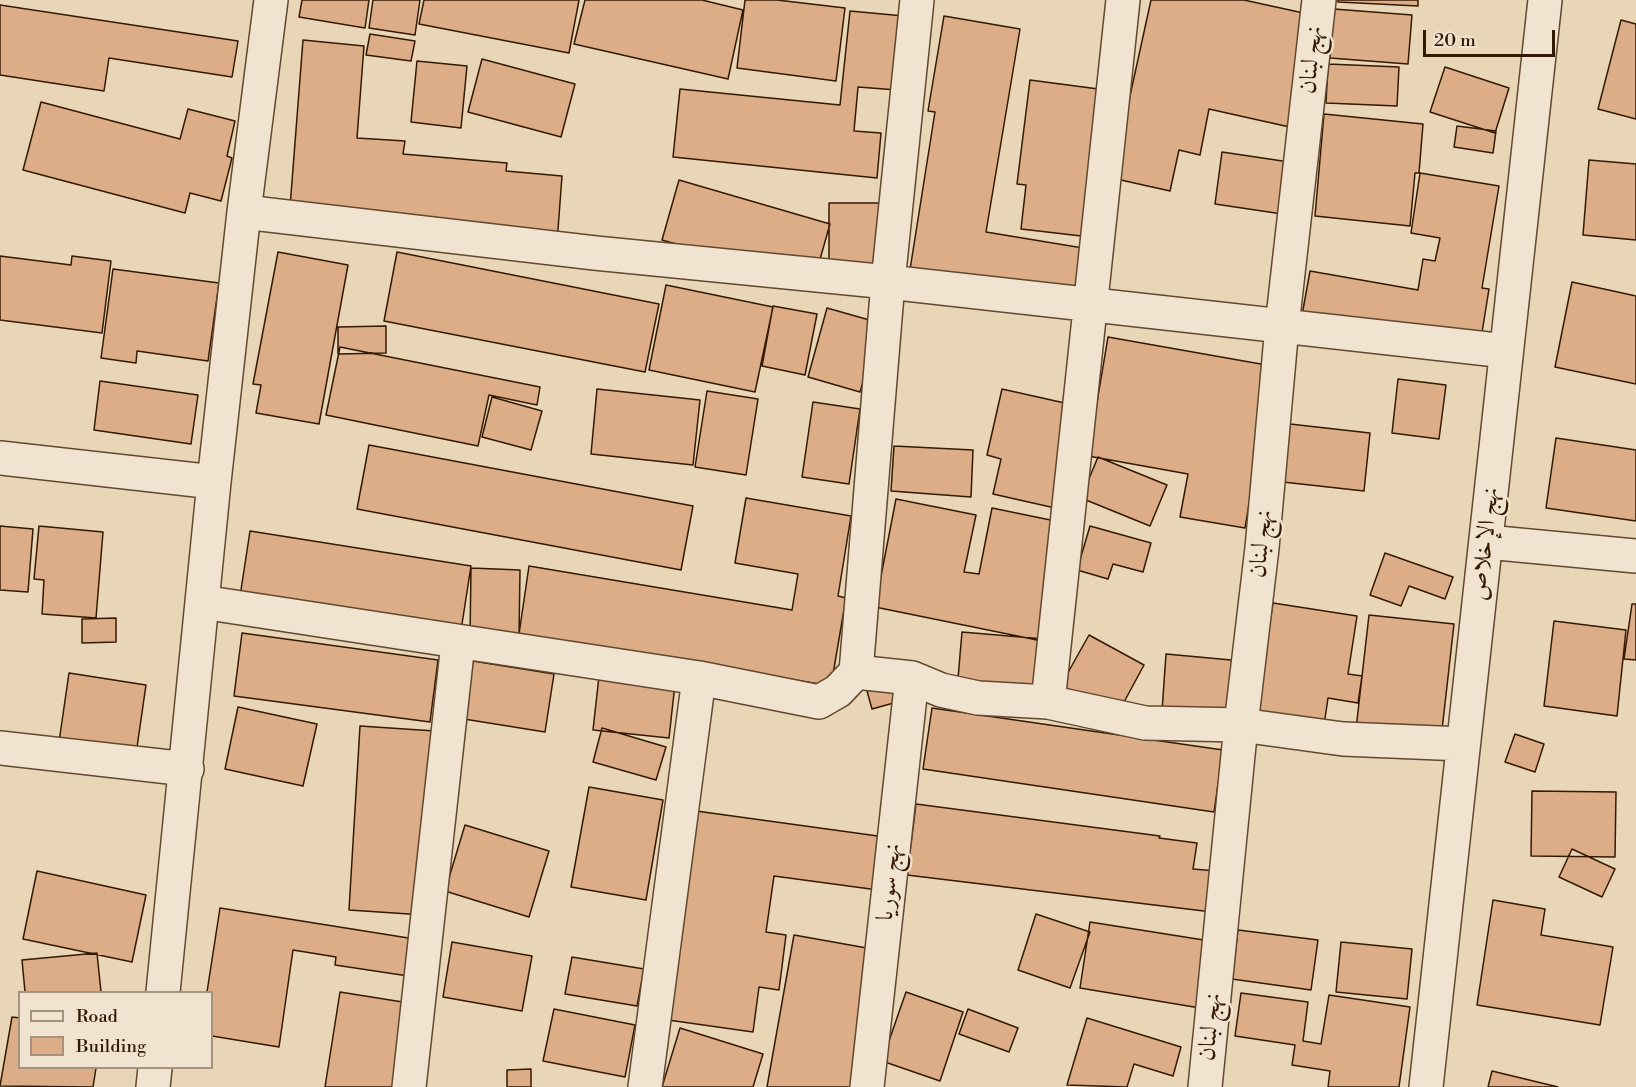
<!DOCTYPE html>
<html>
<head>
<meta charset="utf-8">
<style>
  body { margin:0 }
  #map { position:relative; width:1636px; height:1087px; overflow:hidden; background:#e8d6b6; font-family:"Libre Bodoni",serif }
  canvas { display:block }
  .legend { position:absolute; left:18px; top:991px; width:195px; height:78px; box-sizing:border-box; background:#f0e4d0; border:2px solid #a5937e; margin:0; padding:8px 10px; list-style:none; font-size:18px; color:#341903 }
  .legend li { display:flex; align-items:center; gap:12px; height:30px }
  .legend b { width:30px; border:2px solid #a5937e }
  .scale { position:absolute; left:1423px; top:30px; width:132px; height:27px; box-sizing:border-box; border:3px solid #341903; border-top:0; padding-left:8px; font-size:18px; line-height:21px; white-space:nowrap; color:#341903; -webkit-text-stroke:4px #f0e4d0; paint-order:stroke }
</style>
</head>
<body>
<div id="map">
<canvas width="1636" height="1087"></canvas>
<ul class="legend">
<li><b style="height:8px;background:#f0e4d0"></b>Road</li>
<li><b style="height:16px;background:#dcad86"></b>Building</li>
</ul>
<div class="scale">20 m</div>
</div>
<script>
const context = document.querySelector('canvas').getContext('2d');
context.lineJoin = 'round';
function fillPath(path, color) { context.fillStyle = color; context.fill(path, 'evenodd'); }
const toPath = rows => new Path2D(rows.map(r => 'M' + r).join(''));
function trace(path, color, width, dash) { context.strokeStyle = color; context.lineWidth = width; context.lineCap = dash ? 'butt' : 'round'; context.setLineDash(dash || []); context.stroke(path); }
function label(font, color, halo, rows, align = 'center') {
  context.font = font + ' "Libre Bodoni",Amiri,serif'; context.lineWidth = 4.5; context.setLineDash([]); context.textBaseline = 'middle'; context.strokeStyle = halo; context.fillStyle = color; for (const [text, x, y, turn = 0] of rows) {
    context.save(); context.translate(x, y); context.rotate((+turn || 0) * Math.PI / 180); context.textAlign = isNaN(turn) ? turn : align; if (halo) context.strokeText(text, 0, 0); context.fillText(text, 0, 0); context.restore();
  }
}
const building = toPath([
  [302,0,369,0,365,28,299,17,302,0],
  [373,0,420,0,415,35,369,28,373,0],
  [424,0,579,0,569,53,419,24,424,0],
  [585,0,702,0,743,10,728,79,574,44,585,0],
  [745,0,777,0,845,8,836,81,737,68,745,0],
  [1151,0,1244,0,1308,14,1294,128,1209,109,1200,155,1179,150,1170,191,1112,178,1151,0],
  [1338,0,1418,0,1418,6,1338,2,1338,0],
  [0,5,238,41,232,77,109,58,104,91,0,75,0,5],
  [1334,9,1412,15,1408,64,1330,58,1334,9],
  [850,11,904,16,897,90,858,87,854,131,881,133,877,178,673,157,680,89,840,105,850,11],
  [944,16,1020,29,986,232,1089,249,1080,305,909,276,935,112,928,111,944,16],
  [1621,20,1636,24,1636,119,1598,109,1621,20],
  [370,34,415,41,411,61,366,55,370,34],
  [303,40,364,46,357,138,405,141,403,154,507,163,506,171,562,176,557,243,289,220,303,40],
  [482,59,575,84,561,137,468,112,482,59],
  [417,61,467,66,461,128,411,122,417,61],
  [1328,64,1399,67,1397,106,1326,103,1328,64],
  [1445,67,1509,88,1495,133,1430,112,1445,67],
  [1030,80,1106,90,1090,237,1021,229,1026,185,1017,184,1030,80],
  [41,102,180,139,188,109,235,121,227,156,232,158,221,201,190,193,185,213,23,170,41,102],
  [1324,114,1423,124,1419,173,1415,173,1410,226,1315,216,1324,114],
  [1457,126,1496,131,1493,153,1454,147,1457,126],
  [1222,152,1296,163,1289,215,1215,204,1222,152],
  [1589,160,1636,164,1636,240,1583,235,1589,160],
  [1420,173,1499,186,1482,288,1489,289,1480,345,1299,332,1310,271,1418,290,1423,259,1435,261,1440,238,1411,233,1420,173],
  [679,180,830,224,813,284,662,240,679,180],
  [829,203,882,203,882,280,829,280,829,203],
  [278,252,348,265,319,424,256,413,261,385,253,384,278,252],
  [397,252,659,304,645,372,384,321,397,252],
  [0,256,71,265,72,256,111,261,102,333,0,320,0,256],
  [113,269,219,283,208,361,137,351,136,363,101,358,113,269],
  [1572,282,1636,296,1636,384,1555,367,1572,282],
  [666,285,773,307,755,392,649,370,666,285],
  [773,306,817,314,805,375,762,366,773,306],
  [827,308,880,323,860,392,808,377,827,308],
  [386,326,386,353,338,354,338,327,386,326],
  [1108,337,1272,366,1245,528,1180,517,1188,474,1088,456,1108,337],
  [340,347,540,387,537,405,489,395,478,446,326,415,340,347],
  [1398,379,1446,385,1439,439,1392,433,1398,379],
  [100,381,198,395,191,444,94,430,100,381],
  [597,389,700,400,693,465,591,454,597,389],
  [1002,389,1078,406,1055,508,993,494,1001,459,987,455,1002,389],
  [707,391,758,399,746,475,695,467,707,391],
  [492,397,542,411,531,450,482,437,492,397],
  [813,402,860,409,849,484,802,477,813,402],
  [1290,424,1370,433,1364,491,1283,482,1290,424],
  [1556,438,1636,450,1636,521,1546,508,1556,438],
  [369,445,693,506,681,570,357,509,369,445],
  [894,446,973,450,971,497,891,491,894,446],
  [1098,457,1167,485,1150,526,1081,498,1098,457],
  [746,498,851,516,838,596,846,598,831,686,519,634,529,566,792,610,798,574,735,563,746,498],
  [896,499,976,515,964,572,979,574,992,508,1065,523,1042,641,875,607,896,499],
  [0,526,33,529,28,592,0,590,0,526],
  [39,526,103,532,96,618,42,614,44,580,34,579,39,526],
  [1090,526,1151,543,1143,572,1113,564,1108,579,1077,570,1090,526],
  [250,531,471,566,460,637,239,603,250,531],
  [1385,553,1453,577,1445,599,1409,586,1401,606,1370,595,1385,553],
  [471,568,520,570,519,638,470,638,471,568],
  [1273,603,1357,616,1348,674,1362,676,1358,703,1328,698,1323,732,1255,721,1273,603],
  [1632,604,1636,604,1636,660,1624,659,1632,604],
  [1369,615,1454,624,1441,739,1356,729,1369,615],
  [116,618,116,642,82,643,82,619,116,618],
  [1554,621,1626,630,1617,716,1544,706,1554,621],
  [962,632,1044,639,1038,697,957,690,962,632],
  [242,633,438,660,430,722,234,696,242,633],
  [1089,635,1144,665,1117,715,1061,685,1089,635],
  [1166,654,1242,661,1236,718,1162,711,1166,654],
  [473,661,554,674,545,732,464,719,473,661],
  [69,673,146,685,135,761,58,749,69,673],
  [599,676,675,684,669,738,593,730,599,676],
  [903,681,908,699,872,709,867,691,903,681],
  [238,707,317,724,303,786,225,769,238,707],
  [932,708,1223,750,1214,812,923,769,932,708],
  [360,726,435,731,424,915,349,910,360,726],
  [602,728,666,747,656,780,593,762,602,728],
  [1515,734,1544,744,1535,772,1505,762,1515,734],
  [589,787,663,800,646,900,571,887,589,787],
  [1532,791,1616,792,1615,857,1531,856,1532,791],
  [916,804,1160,836,1159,838,1197,843,1193,869,1217,871,1212,912,907,875,916,804],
  [689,810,885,837,878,890,774,876,766,932,786,935,779,990,759,987,753,1032,661,1019,689,810],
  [465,825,549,851,529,917,445,891,465,825],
  [1572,849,1615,869,1602,897,1559,877,1572,849],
  [37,871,146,895,132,962,23,939,37,871],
  [1493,900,1545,909,1541,935,1613,947,1600,1025,1477,1005,1493,900],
  [220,908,421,940,415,977,335,965,336,957,293,950,279,1047,212,1036,212,992,207,992,220,908],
  [1036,914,1090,932,1070,988,1018,970,1036,914],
  [1090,922,1210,941,1200,1008,1080,988,1090,922],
  [1238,930,1318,940,1311,990,1232,979,1238,930],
  [794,935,878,950,860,1087,767,1087,794,935],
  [452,942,532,956,522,1011,443,997,452,942],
  [1341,942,1412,949,1407,999,1336,992,1341,942],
  [97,953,101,992,25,992,22,960,97,953],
  [572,957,644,969,637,1006,565,994,572,957],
  [340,992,415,1004,406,1087,325,1087,340,992],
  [906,992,963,1012,940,1081,882,1061,906,992],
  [1241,993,1308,1002,1303,1041,1321,1044,1329,995,1410,1007,1399,1087,1328,1087,1330,1071,1292,1065,1295,1045,1235,1036,1241,993],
  [554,1009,635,1025,625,1077,543,1061,554,1009],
  [968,1009,1018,1028,1009,1052,959,1034,968,1009],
  [12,1017,20,1018,20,1068,96,1068,93,1087,0,1086,12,1017],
  [1087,1018,1181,1047,1173,1076,1134,1064,1127,1087,1067,1085,1087,1018],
  [680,1028,763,1054,753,1087,662,1087,680,1028],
  [531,1069,531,1087,507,1087,507,1070,531,1069],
  [1492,1071,1558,1087,1488,1087,1492,1071]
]);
const street = toPath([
  [244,212,595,253,888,282,1506,351],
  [0,458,214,482],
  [1487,542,1636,556],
  [202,602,699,678,819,702,838,691,856,672,912,678,941,690,978,698,1048,702,1145,723,1241,725,1343,739,1463,744],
  [856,672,888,282,917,0],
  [1048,702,1123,0],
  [0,748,187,769],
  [163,992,214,482,244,212,271,0],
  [153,1087,155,1068],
  [409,1087,458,643],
  [645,1087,699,678],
  [867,1087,912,678],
  [1205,1087,1241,725,1262,548,1282,326,1319,0],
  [1426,1087,1545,0]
]);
const streetNames = [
  ["نهج لبنان",1312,60,-84],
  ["نهج لبنان",1262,544,-84],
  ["نهج الإخلاص",1486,544,-84],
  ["نهج سوريا",890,882,-84],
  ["نهج لبنان",1211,1027,-84]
];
fillPath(building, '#dcad86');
trace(building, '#341903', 1.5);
trace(street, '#614830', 36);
trace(street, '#f0e4d0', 33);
label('24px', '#341903', '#f0e4d0', streetNames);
</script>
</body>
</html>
